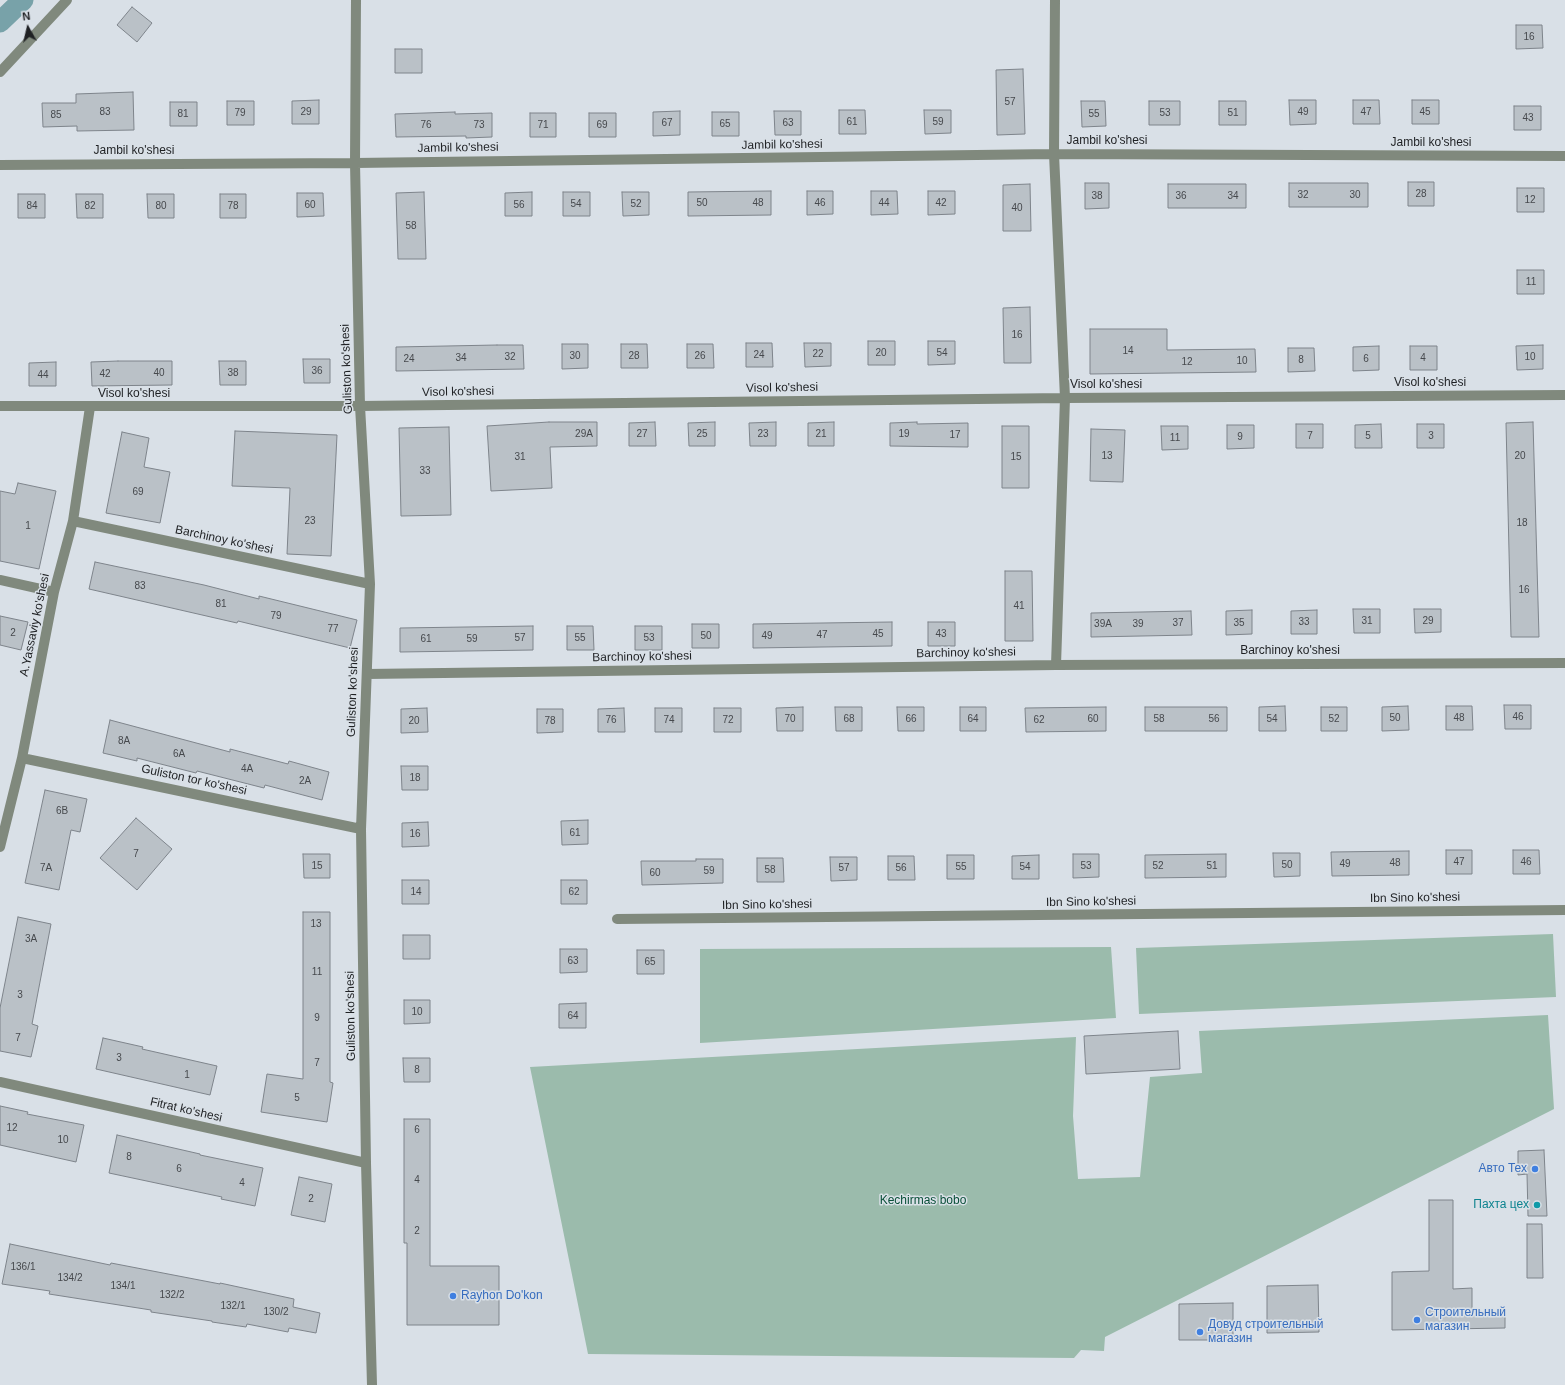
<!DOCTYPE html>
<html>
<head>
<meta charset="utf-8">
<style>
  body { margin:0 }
  #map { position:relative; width:1565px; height:1385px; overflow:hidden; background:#d9e0e7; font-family:Arial,sans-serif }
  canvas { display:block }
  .north { position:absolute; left:8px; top:8px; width:40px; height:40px; -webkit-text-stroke:3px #d9e0e7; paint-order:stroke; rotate:352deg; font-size:11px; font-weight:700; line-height:16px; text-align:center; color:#1f2124 }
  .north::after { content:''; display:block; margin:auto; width:14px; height:18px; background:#1f2124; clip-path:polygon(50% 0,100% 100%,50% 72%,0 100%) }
</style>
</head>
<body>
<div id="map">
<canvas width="1565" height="1385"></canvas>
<div class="north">N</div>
</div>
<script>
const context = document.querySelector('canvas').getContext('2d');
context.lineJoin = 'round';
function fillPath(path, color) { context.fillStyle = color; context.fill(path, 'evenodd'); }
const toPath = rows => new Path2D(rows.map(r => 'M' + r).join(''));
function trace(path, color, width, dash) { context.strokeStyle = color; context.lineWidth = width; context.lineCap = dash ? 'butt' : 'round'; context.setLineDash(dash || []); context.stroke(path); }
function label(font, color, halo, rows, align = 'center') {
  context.font = font + ' Arial,sans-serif'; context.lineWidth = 3; context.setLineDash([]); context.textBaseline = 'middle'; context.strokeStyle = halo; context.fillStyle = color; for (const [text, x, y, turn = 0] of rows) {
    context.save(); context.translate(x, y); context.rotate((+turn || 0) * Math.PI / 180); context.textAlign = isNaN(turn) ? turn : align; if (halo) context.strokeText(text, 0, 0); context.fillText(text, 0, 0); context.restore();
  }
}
const green = toPath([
  [1553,934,1556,997,1139,1014,1136,948],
  [1111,947,1116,1018,700,1043,700,949],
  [1548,1015,1554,1109,1105,1337,1104,1351,1081,1350,1074,1358,588,1354,530,1067,1076,1037,1073,1116,1078,1179,1140,1177,1150,1077,1202,1073,1199,1031]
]);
const canal = toPath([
  [0,22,23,0]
]);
const building = toPath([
  [132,7,152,23,137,42,117,25,132,7],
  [1516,25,1542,25,1543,48,1516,49,1516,25],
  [395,49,422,49,422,73,395,73,395,49],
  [1023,69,1025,134,997,135,996,70,1023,69],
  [133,92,134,130,77,131,77,126,43,127,42,103,76,103,76,94,133,92],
  [319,100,319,124,292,124,292,101,319,100],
  [1289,100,1316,100,1316,124,1290,125,1289,100],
  [1353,100,1379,100,1380,124,1353,124,1353,100],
  [1412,100,1439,100,1439,124,1412,124,1412,100],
  [227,101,254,101,254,125,227,125,227,101],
  [1081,101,1105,101,1106,126,1082,127,1081,101],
  [1149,101,1180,101,1180,125,1149,125,1149,101],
  [1219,101,1246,101,1246,125,1219,125,1219,101],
  [170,102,197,102,197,126,170,126,170,102],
  [1514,106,1541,106,1541,130,1514,130,1514,106],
  [839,110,865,110,866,134,839,134,839,110],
  [924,110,951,110,951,133,925,134,924,110],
  [680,111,680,135,653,136,653,112,680,111],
  [774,111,801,111,801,135,775,135,774,111],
  [455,112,455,114,492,113,492,137,466,138,466,136,396,137,395,114,455,112],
  [712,112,739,112,739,136,712,136,712,112],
  [530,113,556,113,556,137,530,137,530,113],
  [589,113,616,113,616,137,589,137,589,113],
  [1408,182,1434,182,1434,206,1408,206,1408,182],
  [1085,183,1109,183,1109,208,1085,209,1085,183],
  [1289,183,1368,183,1368,207,1289,207,1289,183],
  [1030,184,1031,231,1003,231,1003,185,1030,184],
  [1168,184,1246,184,1246,208,1168,208,1168,184],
  [1517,188,1544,188,1544,212,1517,212,1517,188],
  [771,191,771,215,688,216,688,192,771,191],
  [807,191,833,191,833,214,807,215,807,191],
  [871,191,897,191,898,214,871,215,871,191],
  [928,191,955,191,955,214,928,215,928,191],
  [424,192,426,259,398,259,396,193,424,192],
  [532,192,532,216,505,216,505,193,532,192],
  [563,192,590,192,590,216,563,216,563,192],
  [622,192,649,192,649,215,623,216,622,192],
  [297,193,323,193,324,216,297,217,297,193],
  [18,194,45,194,45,218,18,218,18,194],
  [76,194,103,194,103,218,77,218,76,194],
  [147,194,174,194,174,218,148,218,147,194],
  [220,194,246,194,246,218,220,218,220,194],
  [1517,270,1544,270,1544,294,1517,294,1517,270],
  [1030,307,1031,363,1004,363,1003,308,1030,307],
  [1090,329,1167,329,1167,350,1255,349,1256,372,1090,374,1090,329],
  [868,341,895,341,895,365,868,365,868,341],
  [928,341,955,341,955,364,928,365,928,341],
  [746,343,772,343,773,367,746,367,746,343],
  [804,343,831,343,831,366,805,367,804,343],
  [562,344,588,344,588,368,562,369,562,344],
  [621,344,647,344,648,368,621,368,621,344],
  [687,344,713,344,714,368,687,368,687,344],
  [497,345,523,345,524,369,396,371,396,347,497,345],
  [1543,345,1543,369,1517,370,1516,346,1543,345],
  [1379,346,1379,370,1353,371,1353,347,1379,346],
  [1410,346,1437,346,1437,370,1410,370,1410,346],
  [1288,348,1314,348,1315,371,1288,372,1288,348],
  [303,359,330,359,330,383,304,383,303,359],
  [118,361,172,361,172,385,92,386,91,362,118,361],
  [219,361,246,361,246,385,220,385,219,361],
  [56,362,56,386,29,386,29,363,56,362],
  [549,422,597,422,597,446,550,447,552,488,491,491,487,426,549,422],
  [655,422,656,446,629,446,629,423,655,422],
  [715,422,715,446,689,446,688,423,715,422],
  [776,422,776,446,750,446,749,423,776,422],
  [834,422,834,446,808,446,808,423,834,422],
  [917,422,917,424,968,423,968,447,890,446,890,423,917,422],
  [1533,422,1539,637,1511,637,1506,423,1533,422],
  [1296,424,1323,424,1323,448,1296,448,1296,424],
  [1381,424,1382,448,1355,448,1355,425,1381,424],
  [1417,424,1444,424,1444,448,1417,448,1417,424],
  [1227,425,1254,425,1254,448,1227,449,1227,425],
  [1002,426,1029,426,1029,488,1002,488,1002,426],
  [1161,426,1188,426,1188,449,1162,450,1161,426],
  [449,427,451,515,401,516,399,428,449,427],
  [1091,429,1125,430,1123,482,1090,481,1091,429],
  [235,431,337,435,331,556,287,554,290,488,232,486,235,431],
  [122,432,149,438,144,467,170,472,160,523,106,513,122,432],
  [18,483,56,491,39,569,0,561,0,491,15,494,18,483],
  [95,562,204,585,259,599,259,596,357,620,350,648,238,621,237,623,89,589,95,562],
  [1005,571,1032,571,1033,641,1005,641,1005,571],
  [1353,609,1380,609,1380,633,1354,633,1353,609],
  [1414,609,1441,609,1441,632,1415,633,1414,609],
  [1252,610,1252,634,1226,635,1226,611,1252,610],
  [1317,610,1317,634,1291,634,1291,611,1317,610],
  [1191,611,1192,635,1091,637,1091,613,1191,611],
  [0,616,28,622,21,650,0,645,0,616],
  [892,622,892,646,753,648,753,624,892,622],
  [928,622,955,622,955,646,928,646,928,622],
  [692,624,719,624,719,648,692,648,692,624],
  [533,626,533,650,400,652,400,628,533,626],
  [567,626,593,626,594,650,567,650,567,626],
  [635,626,662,626,662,650,635,650,635,626],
  [1504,705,1531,705,1531,729,1505,729,1504,705],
  [1285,706,1286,731,1259,731,1259,707,1285,706],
  [1408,706,1409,730,1382,731,1382,707,1408,706],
  [1446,706,1472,706,1473,730,1446,730,1446,706],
  [803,707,803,731,777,731,776,708,803,707],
  [835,707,862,707,862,731,836,731,835,707],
  [897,707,924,707,924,731,898,731,897,707],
  [960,707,986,707,986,731,960,731,960,707],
  [1106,707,1106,731,1026,732,1025,708,1106,707],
  [1145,707,1227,707,1227,731,1145,731,1145,707],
  [1321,707,1347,707,1347,731,1321,731,1321,707],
  [427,708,428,732,401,733,401,709,427,708],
  [624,708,625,732,598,732,598,709,624,708],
  [655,708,682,708,682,732,655,732,655,708],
  [714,708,741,708,741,732,714,732,714,708],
  [537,709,563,709,563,732,537,733,537,709],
  [110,720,230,752,230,749,288,764,289,761,329,772,322,800,265,785,264,788,197,771,196,773,137,758,137,761,103,753,110,720],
  [401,766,428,766,428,790,402,790,401,766],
  [45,790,87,799,80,832,71,830,59,890,25,883,45,790],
  [136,818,172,849,137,890,100,858,136,818],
  [588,820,588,844,562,845,561,821,588,820],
  [428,822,429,846,402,847,402,823,428,822],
  [1446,850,1472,850,1472,874,1446,874,1446,850],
  [1513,850,1539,850,1540,874,1513,874,1513,850],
  [1409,851,1409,875,1332,876,1331,852,1409,851],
  [1273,853,1300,853,1300,876,1274,877,1273,853],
  [303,854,330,854,330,878,304,878,303,854],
  [1073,854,1099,854,1099,877,1073,878,1073,854],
  [1226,854,1226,877,1145,878,1145,855,1226,854],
  [947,855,974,855,974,879,947,879,947,855],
  [1039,855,1039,879,1012,879,1012,856,1039,855],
  [888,856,914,856,915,880,888,880,888,856],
  [830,857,857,857,857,880,831,881,830,857],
  [757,858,783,858,784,882,757,882,757,858],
  [696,859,723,859,723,883,642,885,641,861,696,861,696,859],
  [402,880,429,880,429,904,402,904,402,880],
  [561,880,587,880,587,904,561,904,561,880],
  [303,912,330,912,330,1082,333,1083,327,1122,261,1112,267,1074,303,1079,303,912],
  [18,917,51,924,32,1024,38,1026,31,1057,0,1051,0,1008,18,917],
  [403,935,430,935,430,959,403,959,403,935],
  [560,949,587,949,587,972,560,973,560,949],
  [637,950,664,950,664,974,637,974,637,950],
  [404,1000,430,1000,430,1023,404,1024,404,1000],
  [586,1003,586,1028,559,1028,559,1004,586,1003],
  [1178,1031,1180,1069,1086,1074,1084,1036,1178,1031],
  [103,1038,143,1047,142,1049,217,1066,210,1095,96,1069,103,1038],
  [403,1058,430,1058,430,1082,404,1082,403,1058],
  [0,1106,28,1112,27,1114,84,1125,76,1162,0,1145,0,1106],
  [404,1119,430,1119,430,1266,499,1266,499,1325,407,1325,407,1243,404,1243,404,1119],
  [117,1135,200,1154,200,1155,263,1168,255,1206,221,1199,222,1197,109,1173,117,1135],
  [1544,1150,1547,1216,1528,1216,1527,1174,1518,1175,1518,1151,1544,1150],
  [299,1177,332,1184,325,1222,291,1215,299,1177],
  [1429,1200,1453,1200,1453,1289,1472,1288,1472,1312,1505,1312,1505,1328,1392,1330,1392,1272,1429,1271,1429,1200],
  [1527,1224,1542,1224,1543,1278,1527,1278,1527,1224],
  [10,1244,110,1265,111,1263,220,1284,220,1283,294,1299,293,1307,320,1313,316,1333,289,1328,288,1332,247,1324,246,1327,212,1322,212,1321,151,1312,151,1310,49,1294,50,1291,2,1284,10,1244],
  [1318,1285,1319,1332,1267,1333,1267,1286,1318,1285],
  [1233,1303,1233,1340,1179,1340,1179,1304,1233,1303]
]);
const minor = toPath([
  [356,0,355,163,360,406,370,584,361,829,366,1163,372,1385],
  [1055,0,1054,154,1065,398,1056,665],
  [0,72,67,0],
  [0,165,355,163,1054,154,1565,156],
  [0,406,360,406,1065,398,1565,395],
  [73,521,370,584],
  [0,580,54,592],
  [367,674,1056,665,1565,663],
  [22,758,361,829],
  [0,847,22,758,54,592,73,521,90,407],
  [617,919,1565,910],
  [0,1082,366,1163]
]);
const markers = [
  [1535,1169,4,"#3f7fe0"],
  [1537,1205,4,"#0f9aa8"],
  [453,1296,4,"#3f7fe0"],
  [1417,1320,4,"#3f7fe0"],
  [1200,1332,4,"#3f7fe0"]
];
const numberNames = [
  ["16",1529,37],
  ["57",1010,102],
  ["83",105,112],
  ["29",306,112],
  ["49",1303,112],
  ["47",1366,112],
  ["45",1425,112],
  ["79",240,113],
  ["53",1165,113],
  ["51",1233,113],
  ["81",183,114],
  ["55",1094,114],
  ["85",56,115],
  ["43",1528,118],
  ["61",852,122],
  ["59",938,122],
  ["67",667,123],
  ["63",788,123],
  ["65",725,124],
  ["76",426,125],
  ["73",479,125],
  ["71",543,125],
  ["69",602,125],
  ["28",1421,194],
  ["32",1303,195],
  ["30",1355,195],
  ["38",1097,196],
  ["36",1181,196],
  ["34",1233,196],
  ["12",1530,200],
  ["50",702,203],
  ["48",758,203],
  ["46",820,203],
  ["44",884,203],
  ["42",941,203],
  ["54",576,204],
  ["52",636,204],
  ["60",310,205],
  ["56",519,205],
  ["84",32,206],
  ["82",90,206],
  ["80",161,206],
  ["78",233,206],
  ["40",1017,208],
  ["58",411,226],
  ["11",1531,282],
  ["16",1017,335],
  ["14",1128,351],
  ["20",881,353],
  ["54",942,353],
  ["22",818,354],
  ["24",759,355],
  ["30",575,356],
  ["28",634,356],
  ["26",700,356],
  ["32",510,357],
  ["10",1530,357],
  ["34",461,358],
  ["4",1423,358],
  ["24",409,359],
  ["6",1366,359],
  ["8",1301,360],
  ["10",1242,361],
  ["12",1187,362],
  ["36",317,371],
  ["40",159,373],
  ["38",233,373],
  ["42",105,374],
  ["44",43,375],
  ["29A",584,434],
  ["27",642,434],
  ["25",702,434],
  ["23",763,434],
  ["21",821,434],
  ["19",904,434],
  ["17",955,435],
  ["7",1310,436],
  ["5",1368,436],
  ["3",1431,436],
  ["9",1240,437],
  ["11",1175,438],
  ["13",1107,456],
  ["20",1520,456],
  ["31",520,457],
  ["15",1016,457],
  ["33",425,471],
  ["69",138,492],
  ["23",310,521],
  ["18",1522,523],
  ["1",28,526],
  ["83",140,586],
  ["16",1524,590],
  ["81",221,604],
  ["41",1019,606],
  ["79",276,616],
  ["31",1367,621],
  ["29",1428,621],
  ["33",1304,622],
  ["37",1178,623],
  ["35",1239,623],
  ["39A",1103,624],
  ["39",1138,624],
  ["77",333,629],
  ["2",13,633],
  ["45",878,634],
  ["43",941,634],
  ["47",822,635],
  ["50",706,636],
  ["49",767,636],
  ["57",520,638],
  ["55",580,638],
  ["53",649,638],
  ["61",426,639],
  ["59",472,639],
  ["46",1518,717],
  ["50",1395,718],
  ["48",1459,718],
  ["70",790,719],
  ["68",849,719],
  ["66",911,719],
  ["64",973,719],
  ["60",1093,719],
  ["58",1159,719],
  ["56",1214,719],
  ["54",1272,719],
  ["52",1334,719],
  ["76",611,720],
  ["74",669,720],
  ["72",728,720],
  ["62",1039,720],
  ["20",414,721],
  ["78",550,721],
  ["8A",124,741],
  ["6A",179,754],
  ["4A",247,769],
  ["18",415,778],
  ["2A",305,781],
  ["6B",62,811],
  ["61",575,833],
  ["16",415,834],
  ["7",136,854],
  ["47",1459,862],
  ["46",1526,862],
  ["48",1395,863],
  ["49",1345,864],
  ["50",1287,865],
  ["15",317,866],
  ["53",1086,866],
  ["52",1158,866],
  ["51",1212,866],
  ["55",961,867],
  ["54",1025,867],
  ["7A",46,868],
  ["57",844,868],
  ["56",901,868],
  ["58",770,870],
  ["59",709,871],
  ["60",655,873],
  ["14",416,892],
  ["62",574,892],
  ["13",316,924],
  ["3A",31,939],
  ["63",573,961],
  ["65",650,962],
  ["11",317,972],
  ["3",20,995],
  ["10",417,1012],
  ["64",573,1016],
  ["9",317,1018],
  ["7",18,1038],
  ["3",119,1058],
  ["7",317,1063],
  ["8",417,1070],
  ["1",187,1075],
  ["5",297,1098],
  ["12",12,1128],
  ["6",417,1130],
  ["10",63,1140],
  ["8",129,1157],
  ["6",179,1169],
  ["4",417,1180],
  ["4",242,1183],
  ["2",311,1199],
  ["2",417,1231],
  ["136/1",23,1267],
  ["134/2",70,1278],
  ["134/1",123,1286],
  ["132/2",172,1295],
  ["132/1",233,1306],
  ["130/2",276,1312]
];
const streetNames = [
  ["Jambil ko'shesi",1107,141],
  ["Jambil ko'shesi",1431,143],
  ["Jambil ko'shesi",782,145,-1],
  ["Jambil ko'shesi",458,148,-1],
  ["Jambil ko'shesi",134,151],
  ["Guliston ko'shesi",347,369,-92],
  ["Visol ko'shesi",1430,383],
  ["Visol ko'shesi",1106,385],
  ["Visol ko'shesi",782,388,-1],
  ["Visol ko'shesi",458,392,-1],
  ["Visol ko'shesi",134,394],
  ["Barchinoy ko'shesi",224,540,12],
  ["A.Yassaviy ko'shesi",35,625,-78],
  ["Barchinoy ko'shesi",1290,651],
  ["Barchinoy ko'shesi",966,653,-1],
  ["Barchinoy ko'shesi",642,657,-1],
  ["Guliston ko'shesi",353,692,-88],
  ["Guliston tor ko'shesi",194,780,12],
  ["Ibn Sino ko'shesi",1415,898,-1],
  ["Ibn Sino ko'shesi",1091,902,-1],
  ["Ibn Sino ko'shesi",767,905,-1],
  ["Guliston ko'shesi",351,1016,-91],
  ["Fitrat ko'shesi",186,1110,13]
];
const shopNames = [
  ["Авто Тех",1527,1169,"right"],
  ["Rayhon Do'kon",461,1296],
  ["Строительный",1425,1313],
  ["магазин",1425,1327],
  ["Довуд строительный",1208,1325],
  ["магазин",1208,1339]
];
const parkNames = [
  ["Kechirmas bobo",923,1201]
];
const cultureNames = [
  ["Пахта цех",1529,1205]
];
fillPath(green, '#9bbbac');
trace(canal, '#78a2a9', 21);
fillPath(building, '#bac1c7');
trace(building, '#7e848b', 1);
trace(minor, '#80897d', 10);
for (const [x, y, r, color] of markers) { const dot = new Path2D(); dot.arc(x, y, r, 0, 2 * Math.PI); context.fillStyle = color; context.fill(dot); trace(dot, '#d9e0e7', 1.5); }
label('10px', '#46494d', null, numberNames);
label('12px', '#1f2124', '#d9e0e7', streetNames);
label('12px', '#366cbe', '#d9e0e7', shopNames, 'left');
label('12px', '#094f38', '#d9e0e7', parkNames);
label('12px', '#0d838f', '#d9e0e7', cultureNames, 'right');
</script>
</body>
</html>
